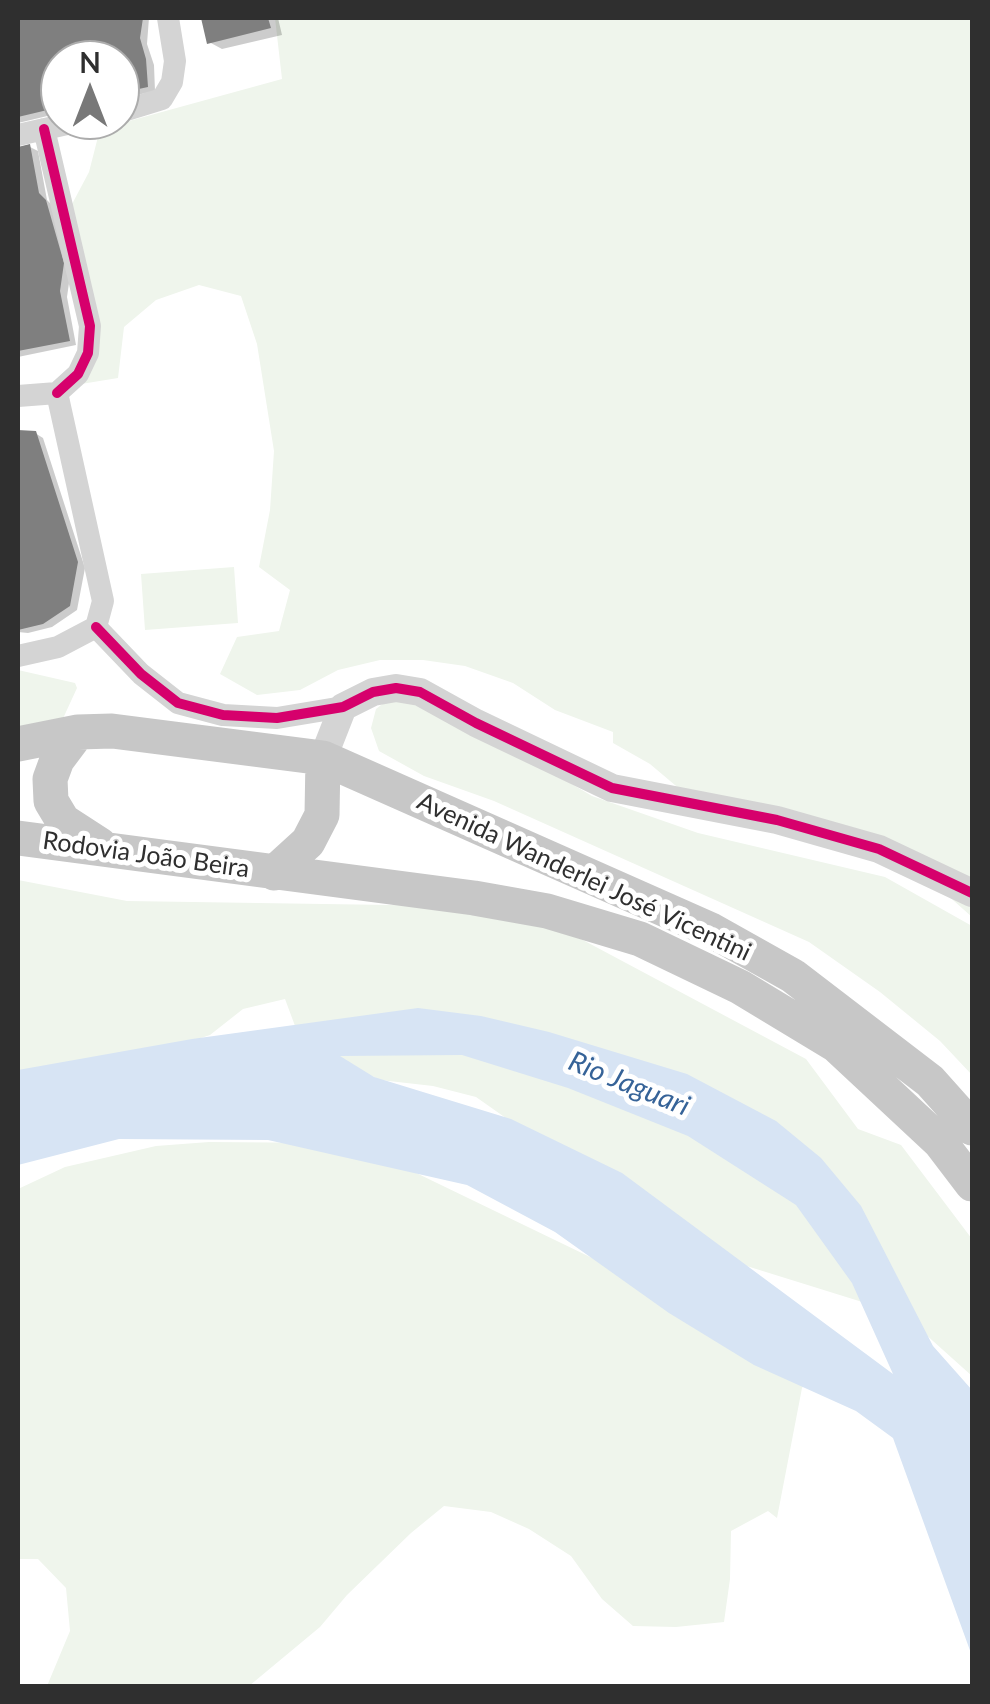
<!DOCTYPE html>
<html>
<head>
<meta charset="utf-8">
<style>
  body { margin:0 }
  #map { position:relative; width:990px; height:1704px; overflow:hidden; background:#fff; font-family:Lato,sans-serif }
  canvas { display:block }
  .frame { position:absolute; inset:0; border:20px solid #2f2f2f; pointer-events:none }
  .north { position:absolute; left:40px; top:40px; width:100px; height:100px; box-sizing:border-box; background:#fff; border:2px solid #acacac; border-radius:50%; rotate:0deg; font-size:28px; font-weight:700; line-height:40px; text-align:center; color:#2f2f2f }
  .north::after { content:''; display:block; margin:auto; width:35px; height:45px; background:#787878; clip-path:polygon(50% 0,100% 100%,50% 72%,0 100%) }
</style>
</head>
<body>
<div id="map">
<canvas width="990" height="1704"></canvas>
<div class="frame"></div>
<div class="north">N</div>
</div>
<script>
const context = document.querySelector('canvas').getContext('2d');
context.lineJoin = 'round';
function fillPath(path, color) { context.fillStyle = color; context.fill(path, 'evenodd'); }
const toPath = rows => new Path2D(rows.map(r => 'M' + r).join(''));
function trace(path, color, width, dash) { context.strokeStyle = color; context.lineWidth = width; context.lineCap = dash ? 'butt' : 'round'; context.setLineDash(dash || []); context.stroke(path); }
function label(font, color, halo, rows, align = 'center') {
  context.font = font + ' Lato,sans-serif'; context.lineWidth = 10; context.setLineDash([]); context.textBaseline = 'middle'; context.strokeStyle = halo; context.fillStyle = color; for (const [text, x, y, turn = 0] of rows) {
    context.save(); context.translate(x, y); context.rotate((+turn || 0) * Math.PI / 180); context.textAlign = isNaN(turn) ? turn : align; if (halo) context.strokeText(text, 0, 0); context.fillText(text, 0, 0); context.restore();
  }
}
const green = toPath([
  [275,18,972,18,972,917,936,885,899,863,682,791,650,764,613,743,613,732,555,710,513,683,465,666,423,660,380,660,338,670,300,690,257,695,220,674,237,637,279,631,290,590,259,567,270,510,274,451,257,344,241,296,199,285,156,300,124,327,118,378,75,385,100,336,71,206,89,172,100,129,282,79],
  [234,567,238,623,145,630,141,574],
  [18,670,75,683,77,688,60,725,18,734],
  [395,694,481,730,592,796,698,833,885,877,972,926,972,1075,940,1041,880,992,809,942,494,801,424,776,379,751,371,728,376,709],
  [18,880,127,901,521,907,806,1059,858,1129,901,1145,972,1239,972,1376,904,1315,692,1249,476,1097,433,1086,380,1080,301,1042,285,999,243,1009,210,1035,162,1051,18,1071],
  [209,1142,337,1143,379,1155,797,1357,814,1370,802,1388,777,1518,768,1511,731,1531,730,1579,724,1622,676,1627,633,1626,602,1599,571,1556,529,1529,491,1512,444,1506,411,1533,347,1595,320,1627,249,1686,47,1686,70,1631,66,1588,38,1559,18,1559,18,1189,65,1167,156,1146]
]);
const water = toPath([
  [418,1008,481,1016,549,1032,687,1074,776,1121,821,1158,861,1206,933,1346,972,1390,972,1656,893,1438,856,1411,754,1365,669,1313,555,1232,467,1185,268,1140,119,1139,18,1165,18,1070,192,1039],
  [462,1055,568,1088,688,1136,796,1205,852,1283,893,1374,622,1173,511,1119,374,1077,340,1056]
]);
const shadow = toPath([
  [18,18,149,18,147,44,154,65,155,91,120,99,120,60,60,60,60,113,18,123],
  [203,18,278,18,282,35,222,49,209,42],
  [30,147,38,151,47,200,54,207,71,269,67,297,76,345,18,357,18,149],
  [18,432,35,433,43,438,85,568,77,610,52,627,28,633,18,632]
]);
const building = toPath([
  [18,18,143,18,140,38,146,59,148,87,120,93,120,60,60,60,60,107,18,117],
  [201,18,268,18,271,28,207,44],
  [30,144,39,193,46,200,64,263,60,291,70,341,18,351,18,147],
  [18,430,36,431,78,562,70,606,43,624,18,630]
]);
const minor = toPath([
  [120,112,162,99,172,82,175,61,168,18],
  [44,129,90,326,88,353,78,374,57,393],
  [18,135,85,120],
  [57,393,103,601,96,627],
  [18,396,57,393],
  [96,627,141,674,178,703,223,715,277,718,343,707],
  [18,656,58,647,96,627]
]);
const tertiary = toPath([
  [323,758,343,707,373,692,396,688,420,692,476,723,612,788,777,820,879,849,972,893]
]);
const primary = toPath([
  [78,732,57,760,50,779,51,801,63,821,100,845],
  [18,744,78,732,112,731,323,758,711,930,793,976,930,1081,972,1128],
  [18,838,474,898,547,911,640,939,740,987,836,1045,940,1142,972,1184],
  [274,873,308,842,322,815,323,758]
]);
const cycleway = toPath([
  [44,129,90,326,88,353,78,374,57,393],
  [96,627,141,674,178,703,223,715,277,718,343,707,373,692,396,688,420,692,476,723,612,788,777,820,879,849,972,893]
]);
const streetNames = [
  ["Rodovia João Beira",146,855,8],
  ["Avenida Wanderlei José Vicentini",584,877,25]
];
const waterNames = [
  ["Rio Jaguari",629,1084,22]
];
fillPath(green, '#eff5ec');
fillPath(water, '#d7e4f4');
fillPath(shadow, '#0003');
fillPath(building, '#7f7f7f');
trace(minor, '#d4d4d4', 22);
trace(tertiary, '#d4d4d4', 28);
trace(primary, '#c7c7c7', 35);
trace(cycleway, '#d6006c', 10);
label('25px', '#2f2f2f', '#fff', streetNames);
label('italic 28px', '#366398', '#fff', waterNames);
</script>
</body>
</html>
